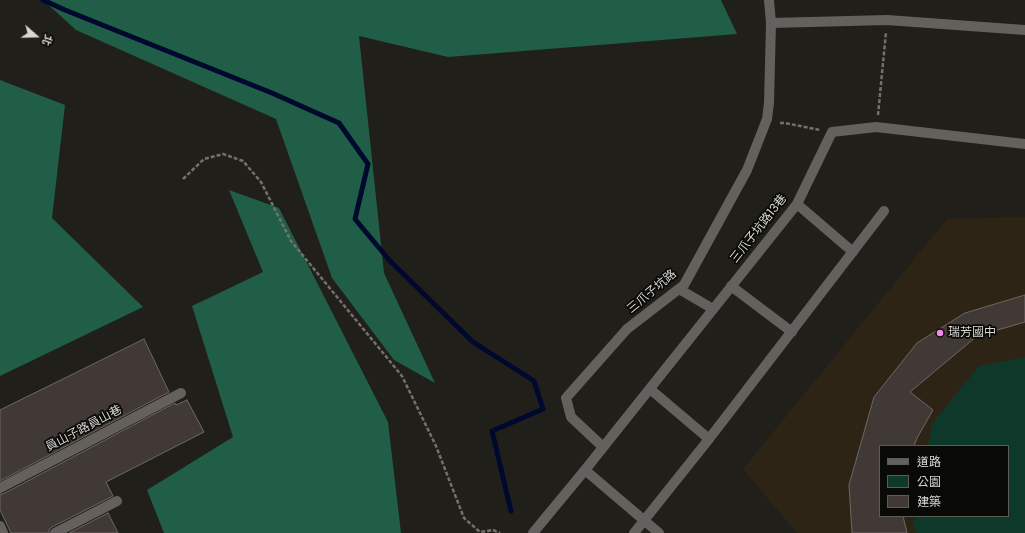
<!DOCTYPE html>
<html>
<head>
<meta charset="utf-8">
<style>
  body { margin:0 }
  #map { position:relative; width:1025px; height:533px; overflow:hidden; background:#201f19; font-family:Poppins,"Noto Sans TC",sans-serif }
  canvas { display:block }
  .legend { position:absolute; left:879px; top:445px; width:130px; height:72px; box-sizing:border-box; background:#090906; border:1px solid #5c5b58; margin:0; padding:5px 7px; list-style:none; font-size:12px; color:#d8d7d3 }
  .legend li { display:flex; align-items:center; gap:8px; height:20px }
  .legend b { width:20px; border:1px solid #5c5b58 }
  .north { position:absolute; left:16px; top:16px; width:40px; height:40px; -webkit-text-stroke:3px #090906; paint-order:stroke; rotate:110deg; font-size:11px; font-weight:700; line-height:16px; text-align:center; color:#d8d7d3 }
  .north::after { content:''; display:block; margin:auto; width:14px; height:18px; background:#d8d7d3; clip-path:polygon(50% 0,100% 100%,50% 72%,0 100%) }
</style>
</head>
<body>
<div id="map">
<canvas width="1025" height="533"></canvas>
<ul class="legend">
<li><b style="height:5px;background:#64605e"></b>道路</li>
<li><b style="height:11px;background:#0e392a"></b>公園</li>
<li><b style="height:11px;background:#403935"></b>建築</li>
</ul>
<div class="north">北</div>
</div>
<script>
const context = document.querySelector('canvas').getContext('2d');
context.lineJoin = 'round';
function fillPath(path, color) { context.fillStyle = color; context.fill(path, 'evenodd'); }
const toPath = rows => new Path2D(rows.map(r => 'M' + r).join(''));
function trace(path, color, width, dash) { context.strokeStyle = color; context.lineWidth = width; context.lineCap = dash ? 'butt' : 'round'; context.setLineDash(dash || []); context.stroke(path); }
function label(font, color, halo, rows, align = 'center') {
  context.font = font + ' Poppins,"Noto Sans TC",sans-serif'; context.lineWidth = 3.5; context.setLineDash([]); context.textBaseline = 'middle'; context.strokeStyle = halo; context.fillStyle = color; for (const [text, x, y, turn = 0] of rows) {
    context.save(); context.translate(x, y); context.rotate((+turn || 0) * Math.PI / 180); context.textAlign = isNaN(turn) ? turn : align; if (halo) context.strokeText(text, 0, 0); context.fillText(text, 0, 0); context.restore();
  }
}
const education = toPath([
  [1025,217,1025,533,797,533,743,469,947,219],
  [880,446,1008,446,1008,516,880,516]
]);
const green = toPath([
  [1025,357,1025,533,917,533,913,526,915,516,1008,516,1008,446,928,446,932,424,979,366]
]);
const forest = toPath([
  [43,0,721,0,737,34,448,57,359,36,384,273,435,383,394,360,332,278,276,119,76,30],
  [0,80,65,105,52,218,143,307,0,376],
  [229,190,279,208,388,422,401,533,164,533,147,490,233,437,192,306,263,272]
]);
const stream = toPath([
  [43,0,65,10,272,93,339,123,368,164,355,219,390,261,473,342,534,381,543,409,492,431,511,511]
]);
const building = toPath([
  [1025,295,1025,322,977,336,910,392,933,410,917,438,914,446,880,446,880,516,903,516,907,533,852,533,849,485,874,397,917,343,965,313,1025,295],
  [144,339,169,392,0,481,0,410,144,339],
  [187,400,204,432,106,482,113,496,52,527,49,530,49,533,11,533,0,510,0,494,3,494,175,403,176,405,187,400],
  [108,513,118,533,69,533,108,513]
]);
const path = toPath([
  [878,115,886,32],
  [780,123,785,123,820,130],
  [183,179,204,159,223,154,243,161,261,182,291,241,402,376,436,446,464,518,480,532,493,530,500,533]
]);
const minor = toPath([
  [771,23,887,20,1025,30],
  [797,204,853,252],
  [731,286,792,332],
  [679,289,713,309],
  [650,389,709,439],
  [603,447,571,417,566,398,627,329,684,285,747,170,767,119,769,103,771,23,769,0],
  [585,470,659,533],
  [0,488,181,393],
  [0,526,3,533],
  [55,533,117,501],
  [533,533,585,470,797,204,832,132,876,127,1025,144],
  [634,533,709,439,884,211]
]);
const markers = [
  [940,333,4,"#f688ed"]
];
const streetNames = [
  ["三爪子坑路13巷",759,229,-52],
  ["三爪子坑路",652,292,-40],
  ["員山子路員山巷",84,429,-28]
];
const poiNames = [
  ["瑞芳國中",948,333]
];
fillPath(education, '#2e2415');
fillPath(green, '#0e392a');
fillPath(forest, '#205e47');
trace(stream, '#00092d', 5);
fillPath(building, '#403935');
trace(building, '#6f6763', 1);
trace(path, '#72716c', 2.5, [4, 2]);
trace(minor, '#64605e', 10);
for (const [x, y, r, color] of markers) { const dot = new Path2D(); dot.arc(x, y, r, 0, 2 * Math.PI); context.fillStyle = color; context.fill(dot); trace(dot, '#090906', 1.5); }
label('12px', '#d8d7d3', '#090906', streetNames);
label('12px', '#d8d7d3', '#090906', poiNames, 'left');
</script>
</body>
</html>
